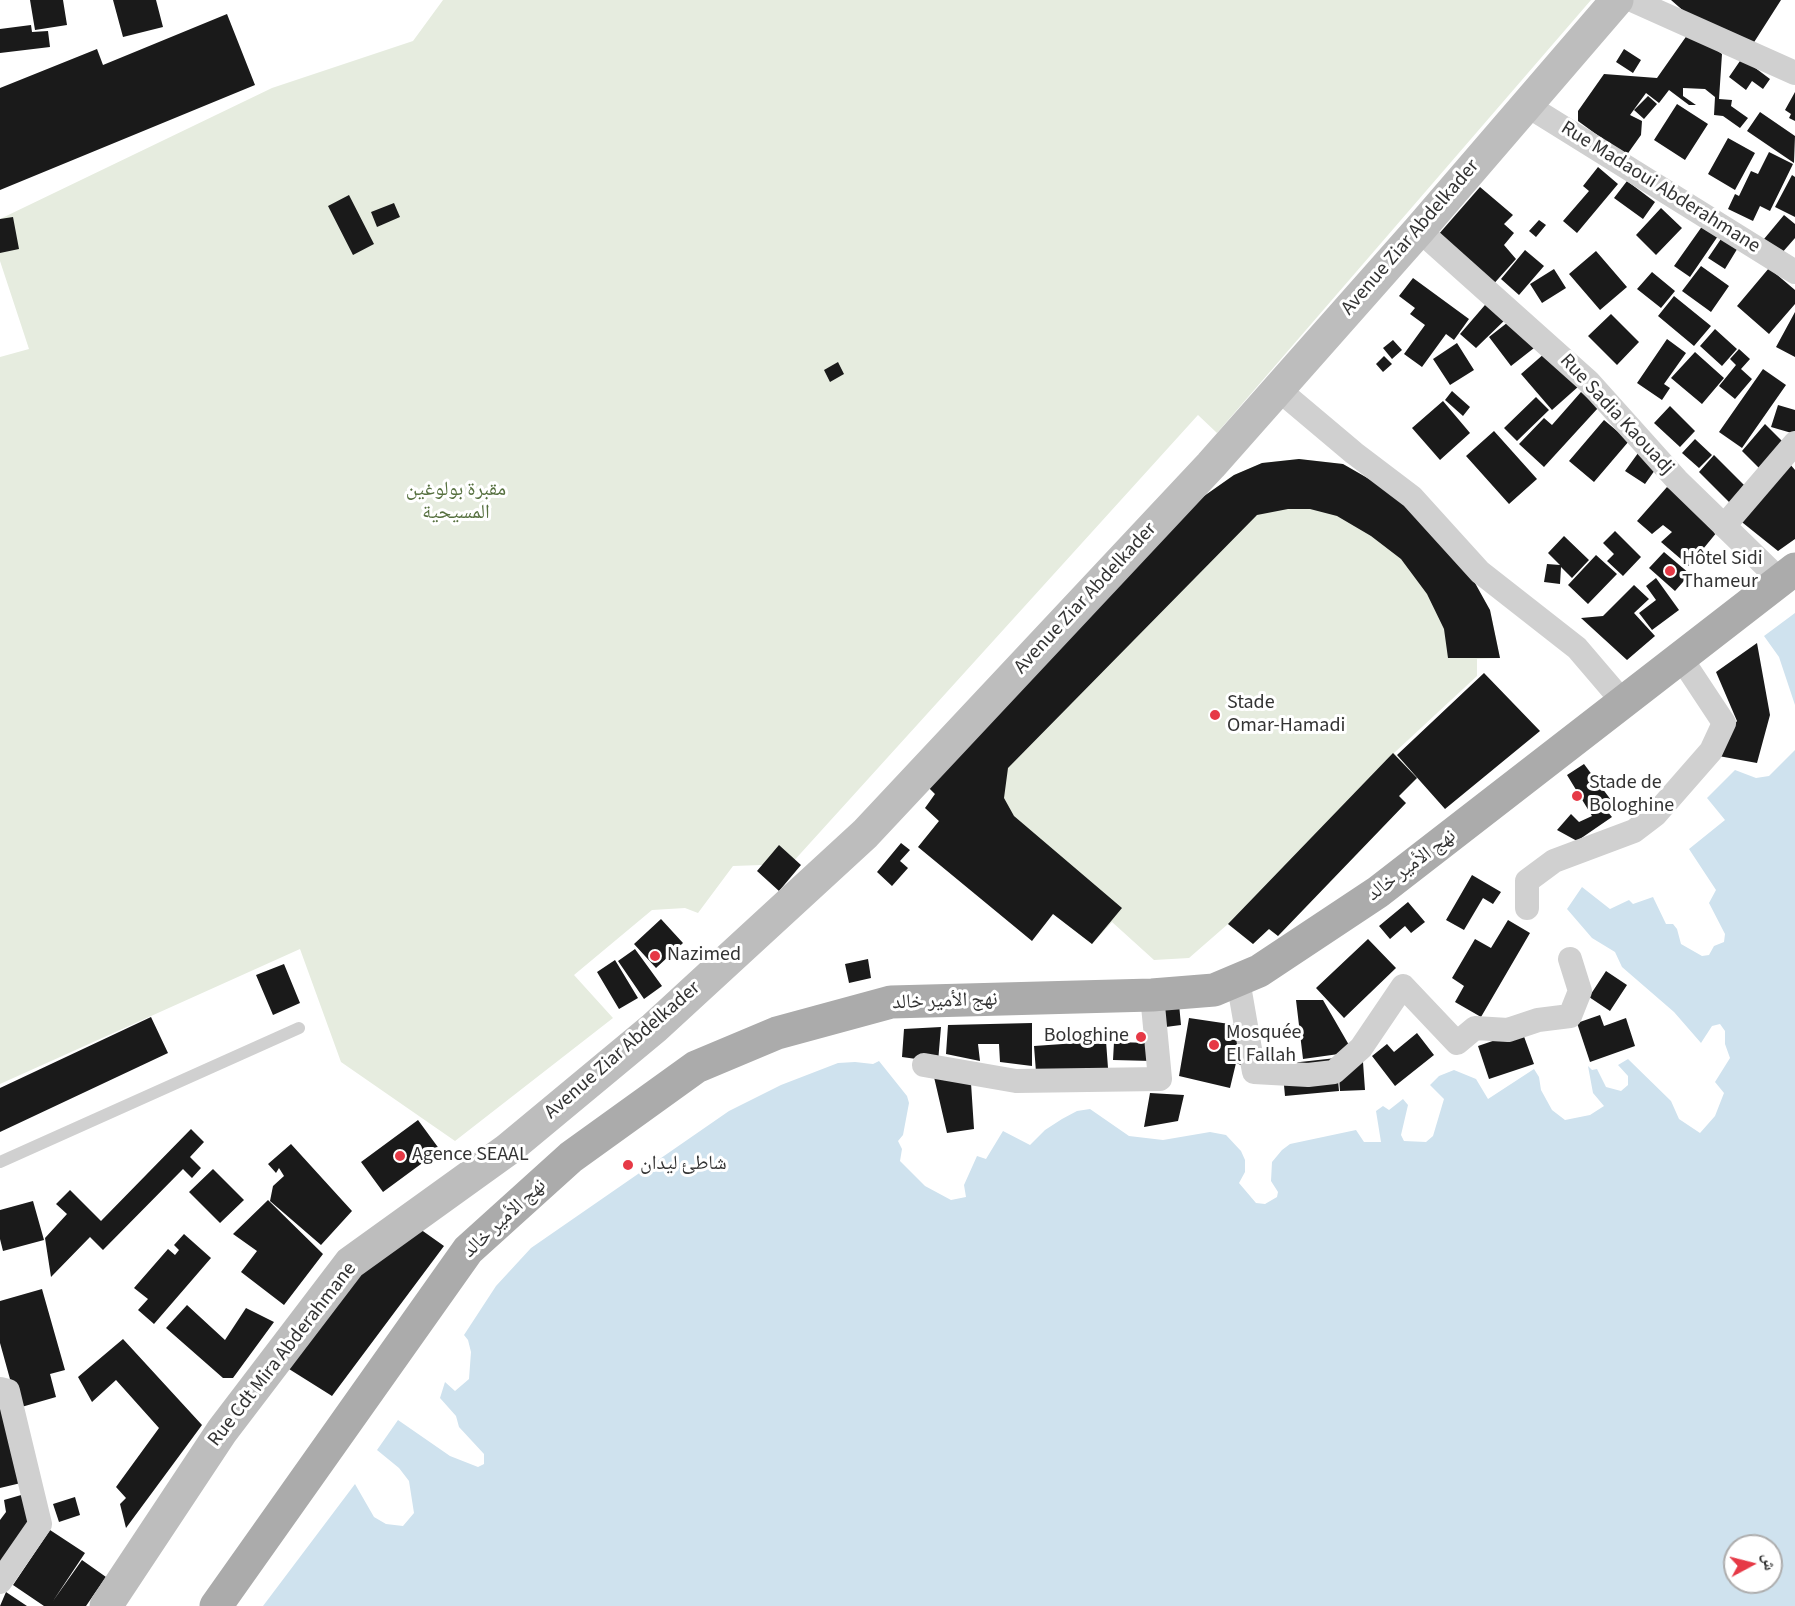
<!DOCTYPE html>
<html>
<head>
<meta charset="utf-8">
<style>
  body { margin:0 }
  #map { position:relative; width:1795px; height:1606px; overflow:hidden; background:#fff; font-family:"Source Sans 3","Noto Naskh Arabic",sans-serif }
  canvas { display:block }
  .north { position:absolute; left:1723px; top:1534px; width:60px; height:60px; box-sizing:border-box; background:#fff; border:2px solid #adadad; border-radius:50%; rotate:83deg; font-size:16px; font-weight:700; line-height:24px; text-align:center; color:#333 }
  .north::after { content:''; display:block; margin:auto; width:21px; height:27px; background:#e63946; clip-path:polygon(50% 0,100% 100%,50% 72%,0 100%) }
</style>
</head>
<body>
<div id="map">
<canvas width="1795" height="1606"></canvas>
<div class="north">ش</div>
</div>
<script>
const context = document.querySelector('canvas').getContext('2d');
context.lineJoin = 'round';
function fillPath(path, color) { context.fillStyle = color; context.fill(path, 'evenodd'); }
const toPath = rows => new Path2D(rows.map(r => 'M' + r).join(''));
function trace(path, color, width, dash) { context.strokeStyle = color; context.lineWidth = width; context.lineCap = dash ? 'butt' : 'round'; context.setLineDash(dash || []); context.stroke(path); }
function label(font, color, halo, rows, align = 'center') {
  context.font = font + ' "Source Sans 3","Noto Naskh Arabic",sans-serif'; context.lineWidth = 6; context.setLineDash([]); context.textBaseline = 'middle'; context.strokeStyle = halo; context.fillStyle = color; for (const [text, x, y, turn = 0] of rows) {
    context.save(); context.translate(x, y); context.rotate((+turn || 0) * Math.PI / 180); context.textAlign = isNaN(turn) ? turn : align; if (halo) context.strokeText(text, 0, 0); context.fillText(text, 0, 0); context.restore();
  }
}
const green = toPath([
  [443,0,1591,0,1217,433,1198,415,791,864,733,866,698,913,685,908,652,910,574,975,613,1018,455,1141,341,1062,300,949,0,1084,0,357,29,349,0,261,0,219,272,88,413,41],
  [1299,459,1343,464,1381,486,1490,610,1500,658,1477,659,1477,676,1394,753,1417,778,1399,796,1406,803,1278,936,1268,929,1253,944,1228,924,1189,958,1154,960,1112,922,1092,944,1053,914,918,847,939,821,925,808,935,794,928,787,1197,501,1234,475,1262,463]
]);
const water = toPath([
  [1795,613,1795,705,1779,657,1764,636],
  [1795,750,1795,1606,263,1606,355,1484,374,1517,386,1524,403,1526,414,1513,409,1481,399,1468,377,1450,398,1420,450,1456,478,1467,484,1464,484,1454,459,1427,456,1416,440,1398,445,1382,455,1391,469,1379,471,1352,468,1340,464,1335,496,1286,531,1248,729,1111,781,1085,838,1063,855,1062,873,1064,879,1061,907,1096,909,1103,903,1135,898,1141,902,1149,900,1161,925,1186,951,1200,966,1197,964,1185,977,1156,986,1159,1003,1131,1030,1145,1045,1130,1062,1119,1077,1111,1090,1109,1129,1136,1163,1140,1210,1132,1226,1135,1241,1151,1245,1160,1245,1172,1239,1183,1256,1203,1265,1204,1277,1197,1278,1192,1271,1181,1272,1162,1282,1150,1290,1144,1356,1130,1364,1142,1381,1142,1376,1111,1383,1106,1389,1110,1403,1099,1408,1105,1401,1135,1404,1141,1426,1142,1433,1136,1444,1099,1430,1085,1439,1076,1454,1070,1476,1079,1488,1099,1534,1069,1539,1077,1541,1090,1552,1110,1565,1120,1590,1115,1604,1106,1593,1093,1588,1066,1592,1070,1597,1069,1606,1087,1621,1091,1628,1085,1628,1076,1618,1065,1628,1059,1671,1101,1679,1119,1700,1133,1715,1116,1724,1093,1715,1082,1730,1058,1725,1044,1725,1031,1720,1024,1712,1026,1701,1043,1674,1012,1622,967,1615,952,1592,938,1567,909,1582,887,1610,909,1629,900,1633,904,1653,897,1666,924,1673,924,1677,929,1681,944,1702,956,1709,955,1714,946,1724,942,1725,934,1709,903,1716,890,1689,849,1725,820,1707,798,1735,770,1756,778,1769,776],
  [1735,1546,1771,1546,1771,1582,1735,1582]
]);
const building = toPath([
  [30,0,63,0,67,25,35,30],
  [113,0,156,0,163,27,123,37],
  [1671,0,1781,0,1751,47,1702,27],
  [227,14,255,85,0,190,0,88,97,49,103,65],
  [31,25,32,32,48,31,50,47,0,53,0,29],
  [1690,31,1722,54,1719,99,1732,100,1731,106,1748,118,1740,128,1723,116,1714,115,1715,97,1705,89,1683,88,1683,96,1696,105,1689,105,1669,90,1659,103,1646,93,1630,115,1642,121,1641,135,1626,156,1578,121,1578,111,1604,74,1657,78],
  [1624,49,1641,60,1633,73,1616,62],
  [1742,58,1770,79,1763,89,1752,81,1746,90,1729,77],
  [1795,92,1795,121,1789,118,1791,114,1785,110],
  [1648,96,1657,104,1644,119,1634,110],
  [1677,104,1708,124,1685,160,1654,140],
  [1760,112,1795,136,1794,163,1747,131],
  [1728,138,1755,153,1735,190,1708,174],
  [1769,152,1793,164,1770,211,1760,206,1753,221,1728,209,1735,194,1739,196,1751,171,1758,174],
  [1598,167,1618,184,1577,233,1563,221,1589,191,1583,186],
  [1792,175,1795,177,1795,217,1775,207],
  [1627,181,1655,202,1643,219,1614,198],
  [1480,187,1513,215,1504,224,1514,233,1504,245,1516,259,1490,288,1438,235],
  [349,195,374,244,353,255,328,206],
  [394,203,400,217,377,227,371,212],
  [1661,208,1682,228,1656,255,1636,235],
  [1784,215,1795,224,1795,238,1781,254,1764,239],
  [13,217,19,249,0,253,0,219],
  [1539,220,1546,225,1536,237,1529,231],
  [1703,225,1718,236,1690,277,1674,266],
  [1723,236,1739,246,1725,269,1708,258],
  [1525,250,1544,266,1519,295,1501,279],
  [1596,251,1627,287,1600,310,1569,274],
  [1701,266,1729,286,1711,312,1682,291],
  [1769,268,1795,290,1795,304,1769,334,1737,306],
  [1554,269,1566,288,1542,303,1530,284],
  [1652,272,1675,291,1661,308,1637,289],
  [1413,278,1469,319,1454,340,1446,334,1422,367,1404,354,1425,325,1410,314,1415,308,1399,296],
  [1674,296,1711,326,1694,346,1658,316],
  [1491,298,1510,315,1476,348,1460,334],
  [1795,312,1795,357,1776,347],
  [1611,314,1639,342,1617,365,1588,336],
  [1512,319,1534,348,1511,366,1489,337],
  [1715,329,1737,349,1722,366,1700,346],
  [1667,339,1686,353,1664,384,1670,388,1662,400,1637,383],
  [1393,340,1402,350,1392,359,1383,348],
  [1457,343,1474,370,1450,385,1433,359],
  [1739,349,1750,359,1741,369,1752,379,1735,399,1719,386,1736,365,1730,359],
  [1695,352,1724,378,1702,404,1671,378],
  [1545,353,1579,386,1552,410,1521,374],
  [1384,356,1392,364,1383,372,1376,364],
  [838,362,844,374,830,382,824,370],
  [1763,369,1786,385,1742,448,1719,432],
  [1452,391,1470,407,1463,416,1445,400],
  [1581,392,1598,408,1544,467,1519,444,1544,418,1552,425],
  [1536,397,1549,410,1517,441,1504,428],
  [1443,401,1470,433,1440,460,1412,428],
  [1778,405,1795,410,1795,434,1771,427],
  [1670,406,1695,431,1680,447,1654,423],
  [1604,420,1629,441,1594,482,1569,461],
  [1765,424,1787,446,1763,472,1742,451],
  [1494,431,1537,479,1509,504,1466,456],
  [1695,439,1712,455,1699,468,1682,453],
  [1641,449,1660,463,1645,484,1625,471],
  [1714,455,1747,488,1732,505,1699,472],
  [1299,459,1343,464,1404,499,1470,574,1490,610,1500,658,1448,658,1444,629,1427,594,1401,559,1371,536,1337,516,1310,509,1288,509,1257,515,1008,768,1004,798,1014,816,1122,908,1092,944,1053,914,1032,941,918,847,939,821,925,808,935,794,928,787,1197,501,1234,475,1262,463],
  [1789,463,1795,470,1795,539,1778,551,1738,519],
  [1667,487,1722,526,1689,566,1661,542,1672,532,1663,525,1652,534,1637,521],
  [1615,531,1641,557,1623,576,1607,561,1614,554,1603,543],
  [1564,536,1589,560,1572,578,1561,567,1560,584,1544,582,1547,564,1560,565,1548,553],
  [1664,552,1690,574,1675,591,1649,568],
  [1596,555,1617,574,1588,604,1568,585],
  [1656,578,1679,610,1652,630,1639,613,1656,600,1646,586],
  [1634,585,1649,599,1634,613,1655,636,1627,660,1581,618,1603,616],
  [1757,643,1770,715,1757,763,1713,755,1737,721,1716,672],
  [1484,673,1540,731,1445,809,1397,755],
  [1393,753,1417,778,1399,796,1406,803,1278,936,1269,929,1253,944,1228,924],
  [1584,764,1611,800,1602,805,1612,817,1577,841,1557,830,1571,814,1579,822,1592,816,1567,775],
  [901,843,910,850,900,861,908,868,892,886,877,872],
  [779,845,801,865,779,891,757,871],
  [1472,875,1501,892,1493,904,1483,898,1464,930,1446,920],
  [1408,902,1425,922,1411,933,1405,926,1390,939,1379,926],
  [661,919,683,943,656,968,634,944],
  [1508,920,1530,933,1481,1017,1455,1002,1464,986,1452,978,1475,939,1491,948],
  [1368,939,1396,968,1344,1018,1316,988],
  [635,949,662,986,644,999,618,961],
  [868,959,871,978,849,983,845,964],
  [615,960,638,998,619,1009,597,972],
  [284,964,300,1003,273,1015,256,975],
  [1606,971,1627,985,1610,1011,1589,997],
  [1296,1000,1323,1000,1353,1052,1303,1059],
  [1179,1004,1181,1025,1158,1028,1156,1007],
  [1600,1015,1604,1026,1626,1018,1635,1046,1590,1062,1577,1023],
  [151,1017,168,1053,0,1132,0,1088],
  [1189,1018,1243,1026,1246,1067,1236,1063,1230,1088,1179,1076],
  [1032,1023,1032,1066,1000,1062,999,1044,978,1044,980,1061,946,1054,948,1025],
  [941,1027,938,1062,902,1057,904,1029],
  [1522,1031,1534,1064,1489,1079,1478,1046],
  [1417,1033,1434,1055,1395,1086,1372,1056,1387,1044,1394,1052],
  [1106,1041,1108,1068,1036,1072,1034,1046],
  [1114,1042,1152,1043,1152,1061,1113,1060],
  [1336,1058,1339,1091,1285,1096,1282,1064],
  [1363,1062,1365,1090,1340,1091,1338,1063],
  [934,1077,971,1083,974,1129,947,1133],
  [1150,1093,1184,1095,1178,1121,1144,1127],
  [418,1120,440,1150,383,1192,361,1162],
  [191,1129,204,1142,190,1157,201,1168,192,1178,183,1169,103,1250,90,1237,51,1277,45,1238,67,1214,56,1204,70,1190,101,1221],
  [291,1144,352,1211,321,1245,270,1201,273,1186,284,1176,279,1168,276,1173,268,1164],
  [213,1169,244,1200,220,1223,189,1192],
  [268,1200,323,1254,284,1305,241,1272,257,1251,233,1234],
  [33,1201,44,1240,3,1251,0,1239,0,1210],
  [420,1229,444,1246,332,1396,289,1369,359,1276],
  [184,1234,211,1258,154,1324,138,1310,148,1299,134,1288,168,1249,175,1255,179,1250,174,1245],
  [42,1289,65,1370,50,1374,56,1397,18,1408,0,1343,0,1301],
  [187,1305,225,1340,246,1308,274,1322,233,1378,223,1378,166,1328],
  [123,1339,202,1425,126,1528,120,1504,126,1498,116,1487,159,1428,116,1380,92,1402,78,1377],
  [0,1400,25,1482,0,1488],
  [28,1493,37,1520,0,1573,0,1520,6,1512,4,1500],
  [75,1497,80,1515,59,1522,53,1504],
  [50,1530,85,1553,53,1601,82,1560,106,1577,86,1606,44,1606,13,1585],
  [6,1592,27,1606,0,1606]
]);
const lane = toPath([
  [0,1162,299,1028]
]);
const street = toPath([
  [1632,0,1795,73],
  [1525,104,1795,272],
  [1419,230,1589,382,1677,480,1781,581],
  [1278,389,1354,453,1412,497,1480,572,1577,648,1624,703],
  [1724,526,1795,443],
  [1527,908,1527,881,1554,861,1634,831,1655,815,1711,751,1724,723,1681,658],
  [1238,980,1254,1072,1308,1075,1334,1072,1361,1048,1403,986,1457,1043,1475,1028,1508,1030,1538,1020,1570,1016,1580,991,1570,959],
  [924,1065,1016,1081,1160,1079,1152,995],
  [0,1389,8,1391,40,1524,0,1582]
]);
const secondary = toPath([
  [106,1606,222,1431,350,1263,507,1150,654,1028,865,834,1211,465,1419,230,1617,0]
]);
const primary = toPath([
  [216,1606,468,1250,571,1157,696,1067,777,1033,891,1002,1152,995,1214,990,1259,971,1378,892,1795,569]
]);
const markers = [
  [1670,571,6,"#e63946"],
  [1215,715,6,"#e63946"],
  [1577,796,6,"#e63946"],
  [655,956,6,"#e63946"],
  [1141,1037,6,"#e63946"],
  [1214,1045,6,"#e63946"],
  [400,1156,6,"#e63946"],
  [628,1165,6,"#e63946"]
];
const streetNames = [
  ["Rue Madaoui Abderahmane",1660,188,32],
  ["Avenue Ziar Abdelkader",1411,238,-49],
  ["Rue Sadia Kaouadj",1616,415,47],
  ["Avenue Ziar Abdelkader",1086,599,-47],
  ["نهج الأمير خالد",1412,866,-37],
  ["نهج الأمير خالد",945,1002,-2],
  ["Avenue Ziar Abdelkader",623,1051,-41],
  ["نهج الأمير خالد",505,1219,-43],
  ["Rue Cdt Mira Abderahmane",283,1355,-52]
];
const parkNames = [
  ["مقبرة بولوغين",456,491],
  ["المسيحية",456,514]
];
const poiNames = [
  ["Hôtel Sidi",1682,560],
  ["Thameur",1682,583],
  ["Stade",1227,704],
  ["Omar-Hamadi",1227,727],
  ["Stade de",1589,784],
  ["Bologhine",1589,807],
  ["Nazimed",667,956],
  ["Mosquée",1226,1034],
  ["El Fallah",1226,1057],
  ["Bologhine",1129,1037,"right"],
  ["Agence SEAAL",412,1156],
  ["شاطئ ليدان",640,1165]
];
fillPath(green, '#e6ecdf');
fillPath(water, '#cfe2ee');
fillPath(building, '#1a1a1a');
trace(lane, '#d0d0d0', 12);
trace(street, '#d0d0d0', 24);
trace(secondary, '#bdbdbd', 33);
trace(primary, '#ababab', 33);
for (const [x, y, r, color] of markers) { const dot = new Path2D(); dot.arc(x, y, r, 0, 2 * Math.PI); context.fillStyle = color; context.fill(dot); trace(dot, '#fff', 2); }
label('20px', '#333', '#fff', streetNames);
label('20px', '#56703f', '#fff', parkNames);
label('20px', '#333', '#fff', poiNames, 'left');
</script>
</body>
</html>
